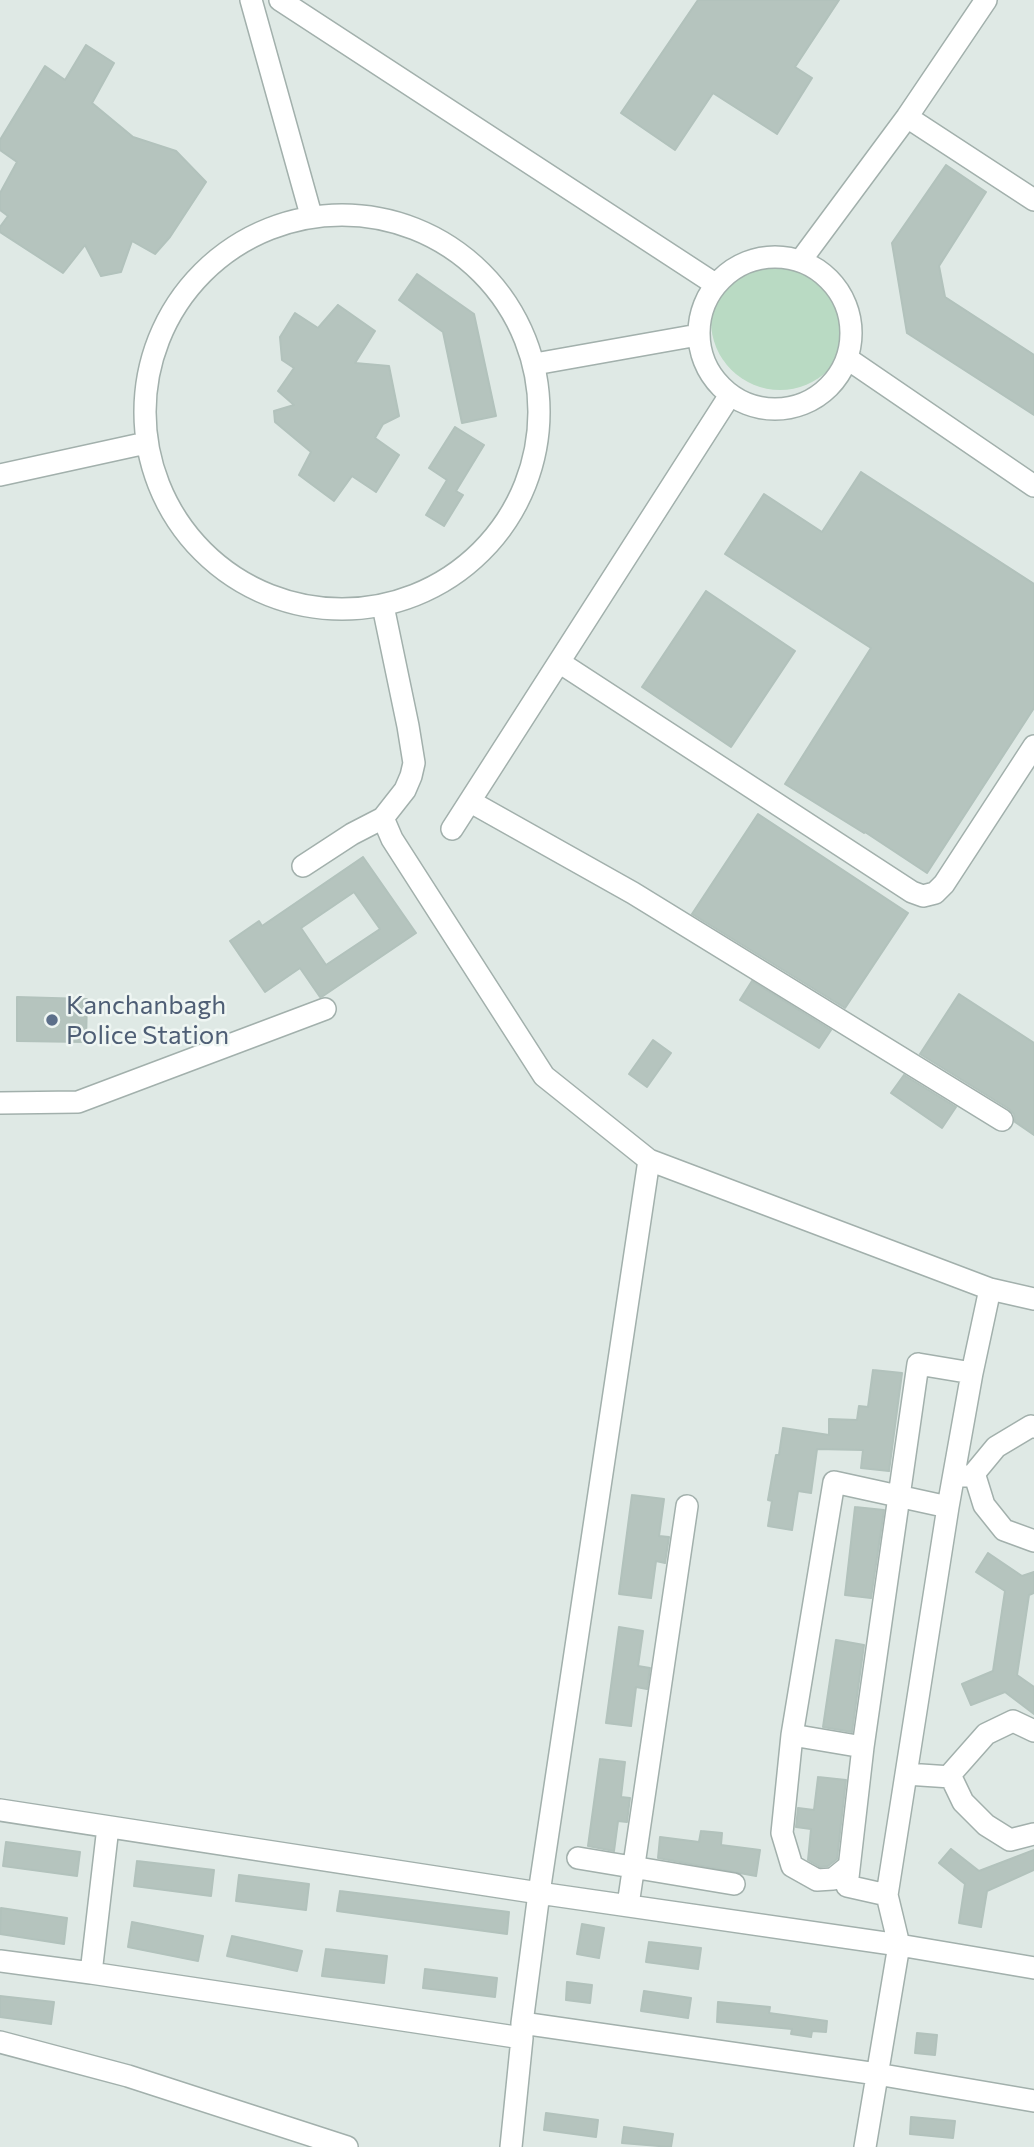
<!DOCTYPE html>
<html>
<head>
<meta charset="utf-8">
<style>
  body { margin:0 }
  canvas { display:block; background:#dfe9e5 }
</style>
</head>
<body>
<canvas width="1034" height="2147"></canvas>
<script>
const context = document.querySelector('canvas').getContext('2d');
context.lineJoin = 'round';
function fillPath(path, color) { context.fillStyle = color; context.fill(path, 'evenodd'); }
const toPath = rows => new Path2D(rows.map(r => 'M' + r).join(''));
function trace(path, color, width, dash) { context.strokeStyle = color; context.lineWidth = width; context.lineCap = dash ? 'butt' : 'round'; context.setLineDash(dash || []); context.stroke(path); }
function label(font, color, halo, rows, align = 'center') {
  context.font = font + ' Commissioner,sans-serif'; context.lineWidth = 5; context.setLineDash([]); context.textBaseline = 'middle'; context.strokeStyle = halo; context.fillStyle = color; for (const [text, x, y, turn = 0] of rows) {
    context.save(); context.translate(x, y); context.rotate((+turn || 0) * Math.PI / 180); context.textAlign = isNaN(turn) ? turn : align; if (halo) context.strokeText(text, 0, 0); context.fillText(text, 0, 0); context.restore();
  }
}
const green = toPath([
  '711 321a69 69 0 1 1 138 0a69 69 0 1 1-138 0Z'
]);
const building = toPath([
  [698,0,839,0,795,67,812,78,777,134,713,93,675,150,621,113,698,0],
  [86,45,114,63,92,103,133,137,176,151,206,182,170,237,155,254,132,241,121,272,101,276,85,245,63,273,0,232,0,227,8,216,0,210,0,193,17,162,0,150,0,140,45,66,65,80,86,45],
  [946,165,986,192,939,266,945,297,1034,355,1034,415,907,333,892,243,946,165],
  [417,274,474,314,496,416,462,423,443,332,399,300,417,274],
  [338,305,375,331,355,363,389,366,399,416,383,424,375,438,399,455,376,492,352,476,334,501,299,475,311,452,275,422,274,411,294,405,278,391,294,368,282,360,280,337,295,313,318,328,338,305],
  [455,427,484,445,456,491,463,495,444,526,426,515,447,480,429,468,455,427],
  [861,472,1034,584,1034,708,927,873,865,832,864,833,785,784,871,648,725,554,764,494,822,532,861,472],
  [706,591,795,651,731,747,642,687,706,591],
  [758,814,908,913,845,1008,692,914,758,814],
  [363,857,416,933,323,996,320,997,300,968,265,992,230,941,259,921,262,926,363,857],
  [354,892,380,929,326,965,301,928,354,892],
  [752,981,831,1030,819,1048,740,1000,752,981],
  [959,994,1034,1043,1034,1135,1015,1122,1014,1114,1009,1109,920,1054,959,994],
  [17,997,87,999,86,1042,17,1041,17,997],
  [653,1040,671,1053,647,1087,629,1074,653,1040],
  [904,1075,956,1107,942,1128,891,1093,904,1075],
  [873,1370,902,1373,889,1471,861,1468,863,1450,817,1449,811,1493,798,1491,792,1530,768,1526,772,1501,768,1500,776,1455,779,1455,783,1428,829,1435,829,1419,857,1420,859,1406,868,1407,873,1370],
  [632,1495,664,1499,659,1536,669,1537,665,1563,656,1561,651,1598,619,1594,632,1495],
  [855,1507,884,1510,871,1598,845,1595,855,1507],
  [988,1553,1022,1576,1034,1572,1034,1593,1029,1595,1017,1675,1034,1687,1034,1714,1005,1692,971,1705,962,1684,993,1671,1005,1591,976,1572,988,1553],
  [619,1627,643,1631,638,1666,650,1668,647,1689,636,1687,631,1726,606,1723,619,1627],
  [836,1640,864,1645,852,1732,823,1727,836,1640],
  [600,1759,625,1762,621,1797,630,1798,627,1822,618,1821,614,1851,588,1846,600,1759],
  [818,1777,846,1780,837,1859,828,1866,820,1867,808,1860,811,1829,796,1827,798,1808,814,1810,818,1777],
  [701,1831,722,1833,721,1845,760,1850,756,1876,658,1858,660,1837,699,1842,701,1831],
  [6,1842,80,1852,77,1876,3,1866,6,1842],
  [951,1849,979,1871,1034,1850,1034,1870,987,1891,981,1927,959,1923,965,1884,939,1863,951,1849],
  [137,1861,214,1870,211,1896,134,1886,137,1861],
  [239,1875,309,1884,306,1910,236,1901,239,1875],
  [340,1891,509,1912,507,1934,337,1911,340,1891],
  [1,1908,67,1918,64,1944,0,1934,1,1908],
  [132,1922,203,1936,198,1961,128,1947,132,1922],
  [582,1924,604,1928,599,1958,577,1954,582,1924],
  [232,1936,302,1951,297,1971,227,1956,232,1936],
  [649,1942,701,1948,698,1969,646,1962,649,1942],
  [326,1949,387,1956,384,1983,322,1976,326,1949],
  [425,1969,497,1978,495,1997,423,1988,425,1969],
  [567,1982,592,1985,590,2003,566,2000,567,1982],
  [644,1991,691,1998,688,2018,641,2011,644,1991],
  [0,1996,54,2002,51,2024,0,2017,0,1996],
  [718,2002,770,2007,769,2013,827,2021,826,2032,812,2031,811,2037,791,2034,792,2029,717,2022,718,2002],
  [917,2033,937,2035,935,2055,915,2053,917,2033],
  [546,2113,598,2120,596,2137,544,2130,546,2113],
  [911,2117,955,2121,953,2138,910,2134,911,2117],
  [624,2127,673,2134,671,2147,622,2143,624,2127]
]);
const minor = toPath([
  [251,0,311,215],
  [280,0,715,284],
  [907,117,1034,200],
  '145 412a197 197 0 1 1 394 0a197 197 0 1 1-394 0Z',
  '699 333a76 76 0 1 1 152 0a76 76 0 1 1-152 0Z',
  [801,260,907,117,986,0],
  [848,359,1034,486],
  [535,364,698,335],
  [0,475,146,443],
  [559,662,912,892,923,896,935,893,944,884,1034,746],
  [471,802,633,893,1002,1120],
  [383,818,392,839,544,1076,649,1160],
  [452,829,730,395],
  [303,866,352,834,383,818,405,790,411,776,414,763,408,726,383,606],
  [0,1103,78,1102,325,1009],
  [954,1476,972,1476,996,1447,1031,1426,1034,1427],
  [972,1476,975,1476,984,1505,1004,1530,1034,1541],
  [792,1735,782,1833,792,1866,817,1880,833,1879,849,1866],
  [863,1747,792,1735,834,1482,948,1507],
  [906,1774,951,1777,963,1802,986,1825,1010,1840,1034,1834],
  [948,1777,986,1734,1013,1721,1034,1731],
  [0,1810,539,1893,899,1945,1034,1968],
  [108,1827,91,1973,522,2038,511,2147],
  [578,1858,734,1884],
  [887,1895,847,1886,863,1747,918,1364,972,1373],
  [628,1905,687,1506],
  [0,1961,91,1973],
  [522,2023,539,1893,649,1160,990,1289,1034,1299],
  [522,2036,522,2023,877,2074,1034,2101],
  [0,2042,128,2076,347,2147],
  [865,2147,899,1945,887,1895,948,1507,972,1373,990,1289]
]);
const markers = [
  [52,1020,7,"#5c6f8a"]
];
const serviceNames = [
  ["Kanchanbagh",66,1005],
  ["Police Station",66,1035]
];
fillPath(green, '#b9dac3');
fillPath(building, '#b5c4be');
trace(building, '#b2c2bc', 2);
trace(minor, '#a2b0ac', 24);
trace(minor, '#fff', 21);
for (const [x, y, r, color] of markers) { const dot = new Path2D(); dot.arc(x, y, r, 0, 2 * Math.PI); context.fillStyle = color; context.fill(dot); trace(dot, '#eff6f3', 2.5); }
label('26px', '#4e5e75', '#eff6f3', serviceNames, 'left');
</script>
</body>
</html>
